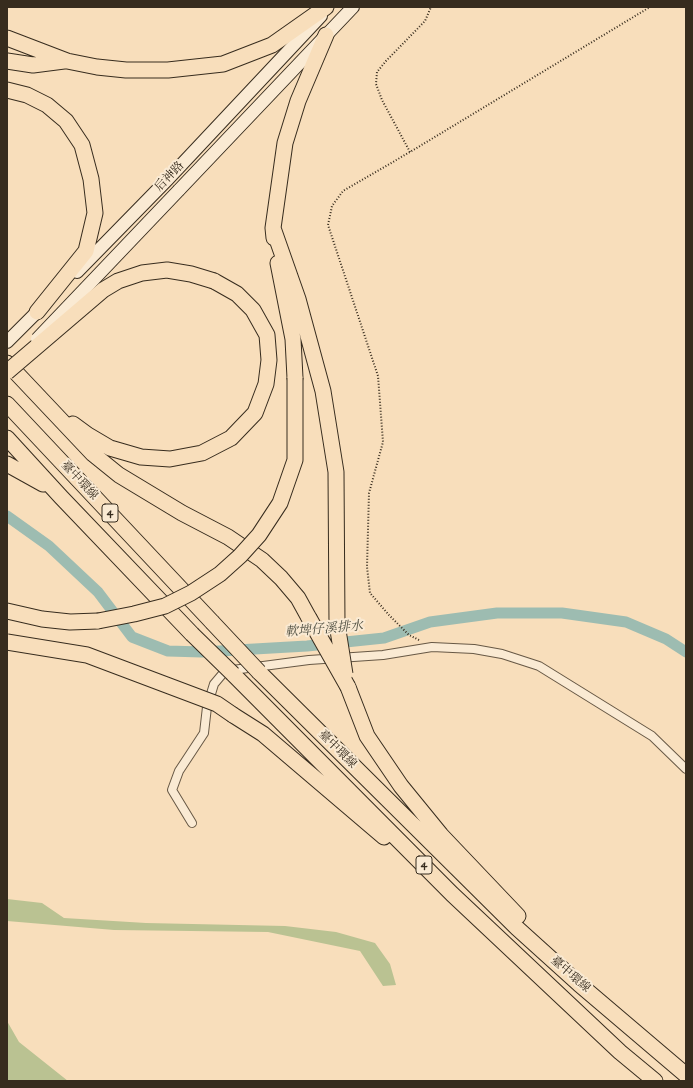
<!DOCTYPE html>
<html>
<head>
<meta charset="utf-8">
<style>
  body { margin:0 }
  #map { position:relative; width:693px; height:1088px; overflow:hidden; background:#f8debb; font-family:"IM FELL DW Pica",serif }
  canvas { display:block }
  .frame { position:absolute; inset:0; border:8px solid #372c1e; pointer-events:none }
</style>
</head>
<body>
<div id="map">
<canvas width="693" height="1088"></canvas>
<div class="frame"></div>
</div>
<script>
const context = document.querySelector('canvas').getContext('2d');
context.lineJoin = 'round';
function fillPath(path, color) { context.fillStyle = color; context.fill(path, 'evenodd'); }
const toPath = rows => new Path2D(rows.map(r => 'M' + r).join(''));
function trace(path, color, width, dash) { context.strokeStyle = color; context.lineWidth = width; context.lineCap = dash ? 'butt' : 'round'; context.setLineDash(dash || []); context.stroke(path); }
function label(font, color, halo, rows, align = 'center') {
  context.font = font + ' "IM FELL DW Pica","Noto Serif TC",serif'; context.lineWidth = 4; context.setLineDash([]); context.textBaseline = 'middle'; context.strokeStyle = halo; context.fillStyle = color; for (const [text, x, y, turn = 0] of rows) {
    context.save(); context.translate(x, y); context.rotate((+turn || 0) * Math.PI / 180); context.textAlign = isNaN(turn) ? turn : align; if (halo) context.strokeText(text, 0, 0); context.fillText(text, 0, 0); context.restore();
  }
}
const green = toPath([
  [7,899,42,903,64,918,146,923,285,926,336,932,375,943,390,964,396,985,383,986,360,951,268,932,114,930,7,921],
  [7,1021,19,1042,68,1081,7,1081]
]);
const canal = toPath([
  [7,516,49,546,98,592,132,637,168,651,202,652,307,646,384,638,430,622,497,613,562,613,626,622,666,639,686,652]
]);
const path = toPath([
  [410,152,382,100,376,84,377,72,386,61,425,21,431,7],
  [419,640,409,635,389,615,370,593,367,567,369,493,383,442,378,376,328,225,332,206,343,191,410,152,650,7]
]);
const street = toPath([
  [192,823,172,790,179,771,204,733,207,707,214,684,225,671,309,660,383,655,432,647,474,649,502,654,539,666,652,736,686,769]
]);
const secondary = toPath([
  [179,190,353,7],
  [77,272,168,179,321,16],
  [7,342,43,306]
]);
const highway = toPath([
  [7,38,67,61,97,67,126,70,168,70,223,64,272,45,326,7],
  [7,61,33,65,64,61],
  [7,90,27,95,47,105,66,121,82,145,91,179,95,213,86,251,37,312],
  [273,228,298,299,323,391,336,472,337,624],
  [274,238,273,228,285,143,298,101,326,35],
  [278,263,293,339,295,378],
  [7,363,93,454,119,475,182,513,228,537,262,560,281,578,298,598,309,618],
  [7,404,212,622],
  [73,424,88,435,110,448,141,457,170,459,202,453,231,438,255,413,266,384,269,360,267,335,253,310,237,294,214,281],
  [7,438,61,497,192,634],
  [7,464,43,484],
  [7,611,42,619,70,622,98,621],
  [259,672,517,928,579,984,686,1075],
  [233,674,452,894,620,1052,655,1081],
  [348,687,367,736,401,786,441,835,518,916],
  [233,715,263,734,384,837]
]);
const secondaryBridge = toPath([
  [37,339,179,190]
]);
const highwayBridge = toPath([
  [7,372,103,290,118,281,142,273,167,270,191,274,214,281],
  [309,618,348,687],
  [98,621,134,614,165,606,191,593,220,574,240,556,259,535,280,503,295,460,295,378],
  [212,622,259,672],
  [337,624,345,674],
  [192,634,233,674],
  [7,642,87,655,217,704,233,715]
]);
const shields = [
  [110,513,16],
  [424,865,16]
];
const shieldNames = [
  ["4",110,513],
  ["4",424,865]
];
const streetNames = [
  ["后神路",170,177,-46],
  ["臺中環線",79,481,47],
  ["臺中環線",337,750,45],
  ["臺中環線",570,975,41]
];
const waterNames = [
  ["軟埤仔溪排水",324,630,-5]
];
fillPath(green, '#bac292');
trace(canal, '#9dbcb1', 11);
trace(street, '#675845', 10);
trace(secondary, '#372c1e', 14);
trace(highway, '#372c1e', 17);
trace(path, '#372c1e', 2, [1, 2]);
trace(street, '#faead3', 8);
trace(secondary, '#faead3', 12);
trace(highway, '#f8debb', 15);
trace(secondaryBridge, '#372c1e', 14, []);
trace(highwayBridge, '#372c1e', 17, []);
trace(secondaryBridge, '#faead3', 12);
trace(highwayBridge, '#f8debb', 15);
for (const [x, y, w] of shields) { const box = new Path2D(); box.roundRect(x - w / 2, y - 9, w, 18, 3); context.fillStyle = '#faead3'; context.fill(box); trace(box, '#372c1e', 1); }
label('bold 11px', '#372c1e', null, shieldNames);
label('12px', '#372c1e', '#faead3', streetNames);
label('italic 13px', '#505043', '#faead3', waterNames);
</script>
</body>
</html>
